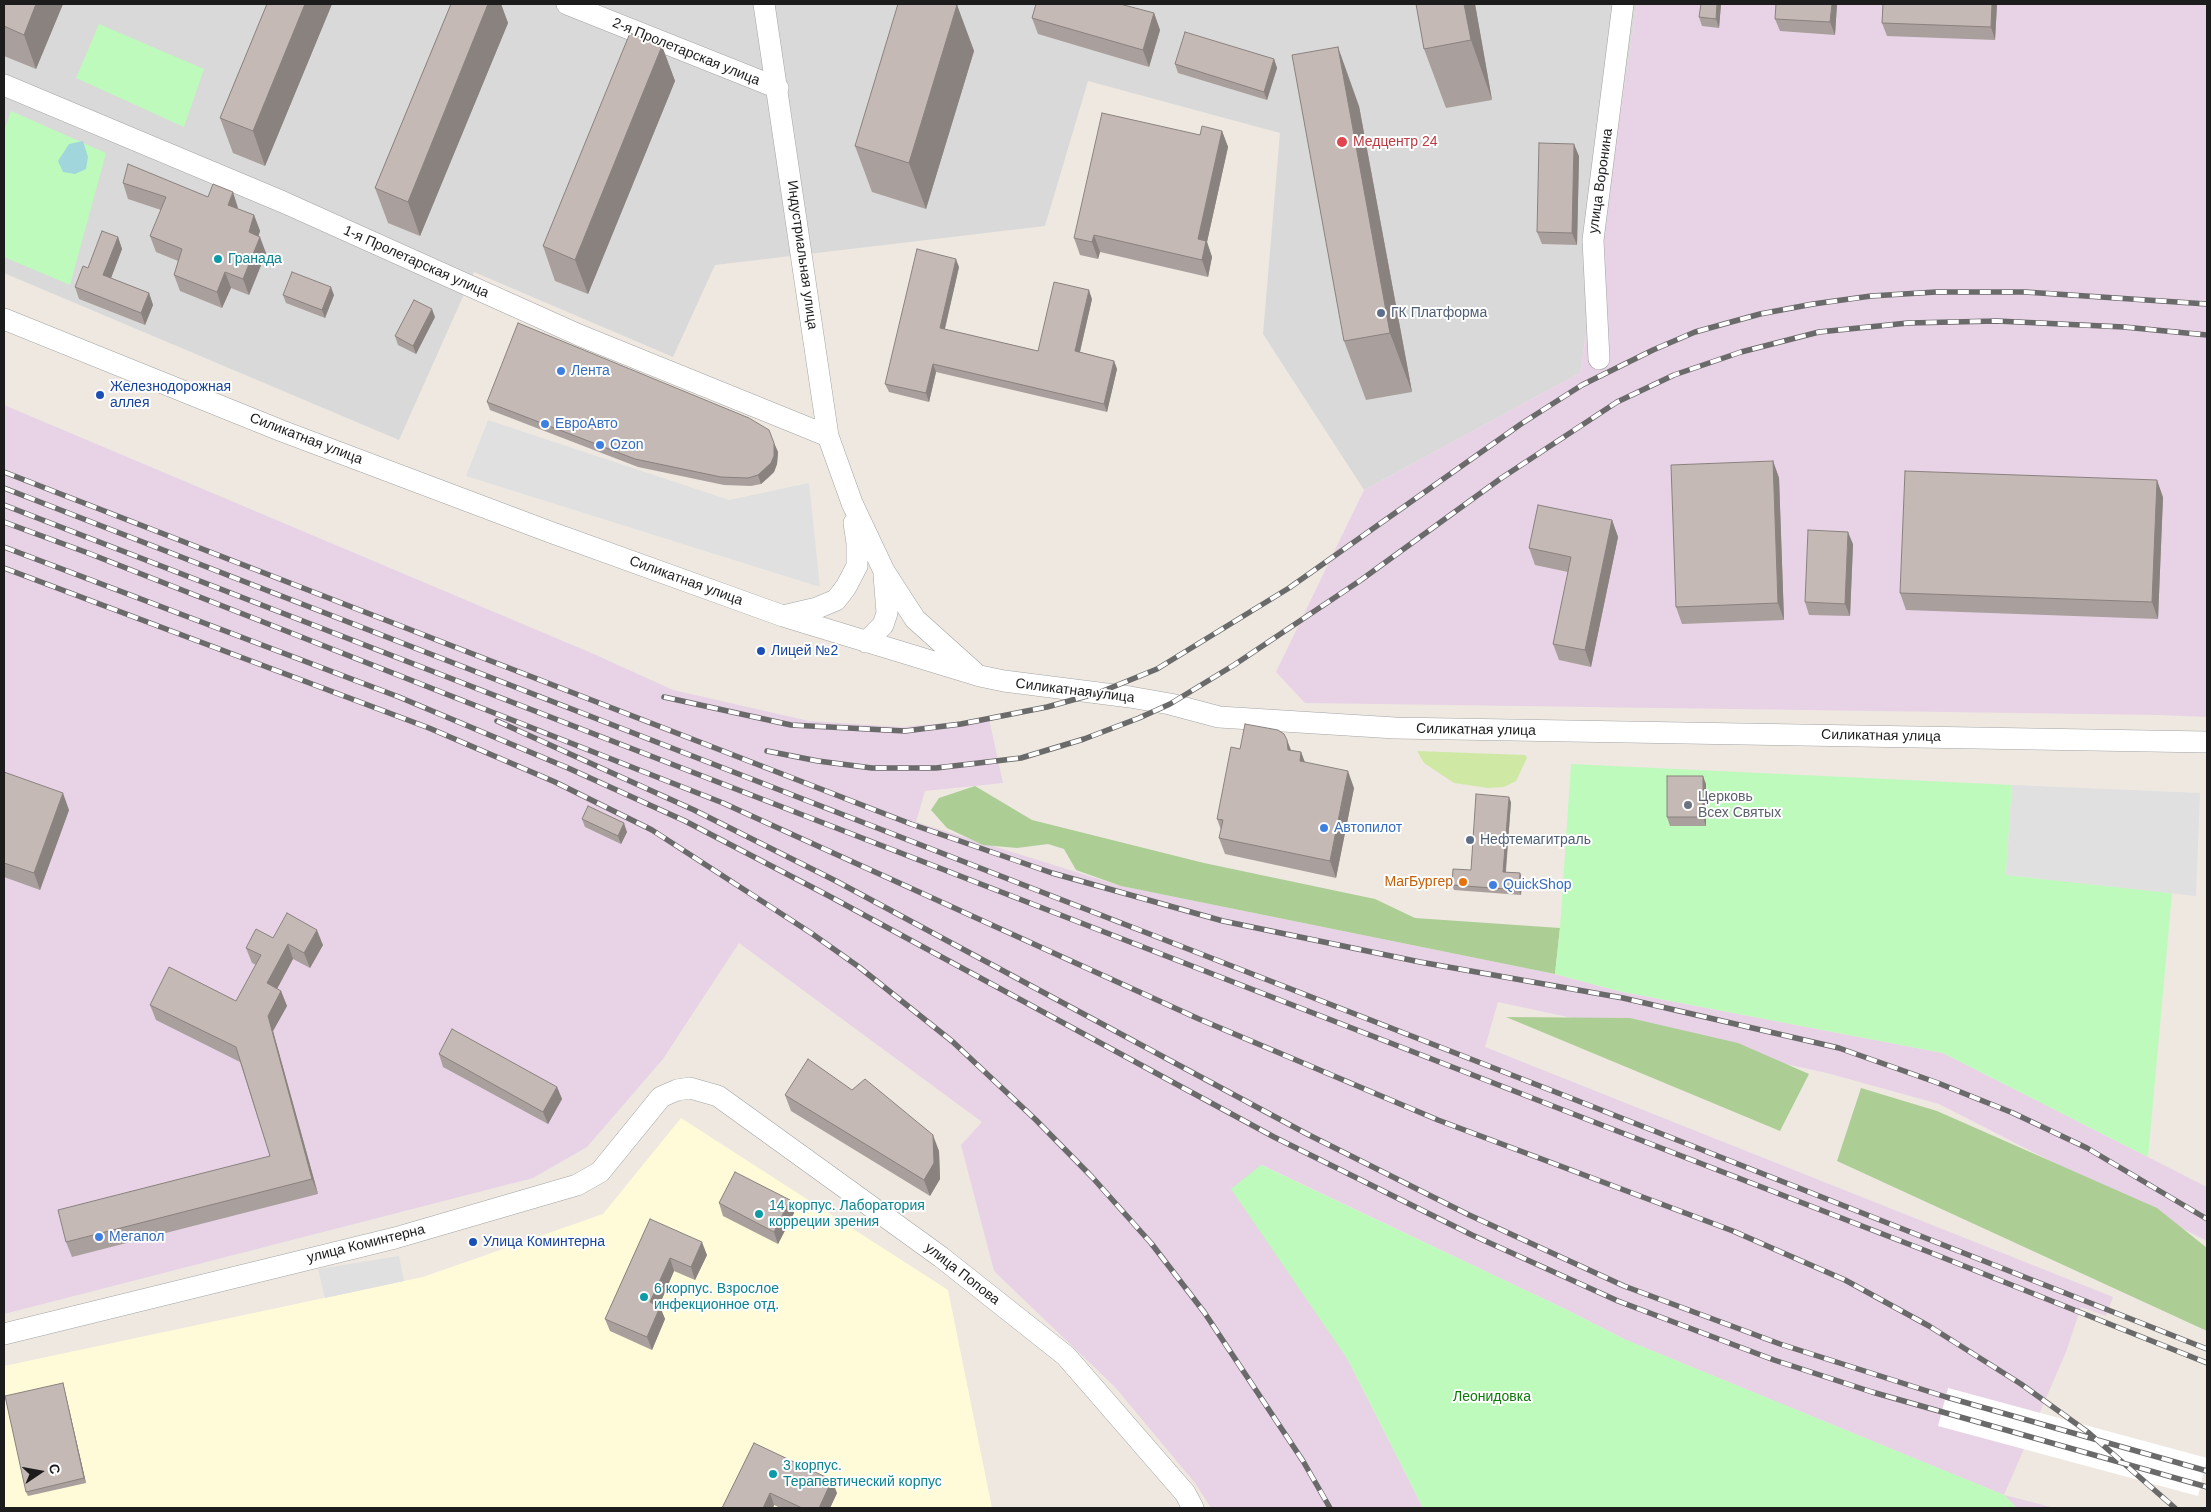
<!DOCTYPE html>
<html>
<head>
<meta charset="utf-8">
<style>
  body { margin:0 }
  #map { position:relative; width:2211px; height:1512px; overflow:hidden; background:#eee8e1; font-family:Helvetica,sans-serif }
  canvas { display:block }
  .frame { position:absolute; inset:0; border:5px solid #1c1c1c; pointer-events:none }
  .north { position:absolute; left:15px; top:1447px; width:50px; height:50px; -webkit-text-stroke:4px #fff; paint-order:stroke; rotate:78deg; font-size:14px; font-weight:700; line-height:20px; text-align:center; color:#1c1c1c }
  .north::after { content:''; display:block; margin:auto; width:18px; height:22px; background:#1c1c1c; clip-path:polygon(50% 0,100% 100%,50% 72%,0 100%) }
</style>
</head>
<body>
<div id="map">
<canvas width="2211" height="1512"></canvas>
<div class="frame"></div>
<div class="north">С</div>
</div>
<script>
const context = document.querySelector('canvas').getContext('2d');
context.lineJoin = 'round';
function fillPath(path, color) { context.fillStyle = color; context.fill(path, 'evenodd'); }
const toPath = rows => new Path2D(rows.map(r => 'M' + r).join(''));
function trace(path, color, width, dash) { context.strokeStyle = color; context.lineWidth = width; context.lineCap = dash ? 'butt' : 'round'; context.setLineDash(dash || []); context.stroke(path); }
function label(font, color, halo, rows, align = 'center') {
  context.font = font + ' Helvetica,sans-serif'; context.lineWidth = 4; context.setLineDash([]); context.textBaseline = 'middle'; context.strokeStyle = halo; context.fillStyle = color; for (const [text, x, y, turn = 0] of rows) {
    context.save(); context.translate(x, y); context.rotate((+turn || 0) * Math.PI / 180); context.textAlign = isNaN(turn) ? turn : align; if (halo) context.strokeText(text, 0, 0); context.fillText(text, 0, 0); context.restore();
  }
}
const residential = toPath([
  [4,4,1637,4,1580,373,1364,490,1263,334,1280,133,1088,81,1045,226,715,265,673,357,474,272,399,440,4,273]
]);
const industrial = toPath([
  [1637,4,2207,4,2207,717,2160,715,1305,703,1276,672,1364,490,1580,373],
  [4,405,596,655,673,690,809,721,902,727,989,719,1003,783,925,791,916,822,1121,886,1555,974,1618,991,1943,1053,2207,1187,2207,1241,1939,1104,1827,1073,1498,1002,1485,1047,2113,1297,2106,1316,2081,1307,2066,1352,2004,1495,2055,1508,2017,1508,2004,1495,1626,1340,1565,1309,1262,1165,1348,1360,1423,1508,1211,1508,1195,1483,1115,1387,994,1271,961,1145,982,1122,739,943,663,1059,587,1147,533,1178,4,1314]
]);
const education = toPath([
  [681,1118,948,1290,992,1508,4,1508,4,1366,423,1277,603,1214]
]);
const grass = toPath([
  [1417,751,1525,755,1527,758,1516,781,1504,787,1488,788,1454,783,1424,763]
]);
const forest = toPath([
  [975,786,1032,820,1204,863,1375,899,1415,918,1560,928,1555,974,1121,886,1076,870,1064,849,1048,844,1017,848,983,845,947,828,931,810,939,798],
  [1506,1017,1630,1018,1738,1043,1809,1074,1780,1131],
  [1861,1088,1937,1111,2157,1208,2207,1248,2207,1331,1837,1161]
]);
const park = toPath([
  [99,24,204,69,184,127,76,78],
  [11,111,106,153,70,285,4,257,4,131],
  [1571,764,2012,785,2006,875,2172,893,2148,1157,1943,1053,1618,991,1555,974,1560,928],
  [1261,1165,1565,1309,1626,1340,2004,1495,2017,1508,1423,1508,1348,1360,1231,1189]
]);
const parking = toPath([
  [488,420,729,500,809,483,820,587,466,476],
  [2012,785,2200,793,2196,896,2006,875],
  [399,1256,404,1281,325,1298,318,1269]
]);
const water = toPath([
  [83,141,88,157,86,169,75,174,63,172,58,161,69,144]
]);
const pier = toPath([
  [1948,1388,2207,1458,2198,1496,1938,1426]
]);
const minor = toPath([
  [567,4,778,88],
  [764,4,828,436,852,503,884,571,915,619,974,672],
  [4,85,283,202,579,335,828,436],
  [4,319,282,431,550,532,783,616,980,676,1004,681,1130,697,1170,704,1219,717,1395,728,2207,742],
  [1599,359,1593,240,1623,4],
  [783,616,817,608,836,600,846,587,857,566,857,543,854,523],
  [866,642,883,625,887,613,884,575],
  [4,1334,395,1238,577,1185,600,1172,661,1097,677,1090,690,1088,718,1096,941,1257,1066,1356,1185,1493,1193,1508]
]);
const rail = toPath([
  [4,472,911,824,1052,873,1223,921,1420,962,1623,998,1839,1048,1938,1083,2013,1113,2087,1148,2207,1219],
  [4,488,1558,1093,2207,1349],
  [4,505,1929,1252,2207,1363],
  [4,522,88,553,723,803,1199,1019,1438,1120,1733,1231,1845,1280,1929,1326,2021,1384,2089,1433,2175,1508],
  [4,547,399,697,568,768,685,821,829,896,1274,1137,1472,1235,1618,1301,1774,1360,1872,1392,2207,1487],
  [4,568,429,728,555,782,652,830,811,933,859,967,953,1042,1036,1120,1092,1177,1151,1243,1204,1312,1303,1461,1330,1508],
  [664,697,791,725,905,731,961,724,1047,707,1098,693,1157,669,1289,588,1521,424,1582,385,1653,350,1695,332,1760,314,1813,304,1871,296,1936,292,2025,292,2207,304],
  [497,721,694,810,836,881,1307,1134,1467,1214,1624,1286,1780,1344,1946,1397,2207,1471],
  [767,751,818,761,872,768,936,768,1021,758,1084,739,1139,718,1170,704,1234,665,1361,580,1500,479,1617,402,1674,375,1741,352,1819,332,1908,323,1997,321,2124,327,2207,335]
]);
const wall = toPath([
  [4,4,63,4,36,69,4,56],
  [267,4,332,4,265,166,233,153,220,118],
  [451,4,501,4,508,23,420,236,388,223,375,188],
  [1416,4,1475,4,1492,100,1446,108,1424,49],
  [1721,4,1719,28,1702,26,1699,17],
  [1837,4,1835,35,1780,31,1775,19],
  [1883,4,1997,4,1995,40,1887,36,1882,23],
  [957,5,974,51,926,209,872,192,855,146],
  [1154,13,1160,30,1149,67,1038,34,1032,18],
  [662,46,675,81,588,294,555,281,543,246],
  [1274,59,1277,68,1267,100,1178,73,1175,64],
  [1359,106,1412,392,1366,400,1344,341],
  [1222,131,1228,147,1207,242,1212,257,1208,277,1100,252,1098,259,1080,255,1074,238,1200,135],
  [1579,156,1577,245,1542,244,1537,232],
  [123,183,208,197,238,208,238,209,254,215,260,231,258,236,266,253,249,295,231,288,222,308,180,291,174,275,178,261,156,252,150,236,161,210,128,199],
  [118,237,122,249,111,278,149,293,153,305,145,325,79,299,75,287,88,268],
  [959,267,945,329,1038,351,1092,299,1080,352,1114,361,1117,369,1107,412,936,372,929,402,889,392,885,384],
  [283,295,334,295,325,318,286,303],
  [435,317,416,354,398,345,395,336],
  [487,402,774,443,778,452,777,464,774,472,768,478,761,484,751,486,724,485,638,467,490,410],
  [1773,461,1779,478,1784,620,1682,624,1676,607],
  [2163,497,2158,619,1906,610,1900,593],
  [1612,520,1618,537,1591,667,1559,660,1553,644,1568,572,1535,565,1529,548],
  [1853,544,1850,616,1809,615,1805,602],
  [1287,740,1291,750,1301,752,1305,762,1354,788,1336,878,1225,854,1219,838,1221,830,1217,819,1240,749],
  [4,772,69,810,40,890,4,877],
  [1706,784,1706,826,1670,826,1667,817],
  [1511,802,1506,872,1520,873,1522,879,1521,895,1454,890,1452,885,1471,870],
  [582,819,627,832,621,844,585,827],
  [273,938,323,945,310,968,293,959,277,989,281,991,287,1006,273,1031,318,1194,72,1257,66,1242,270,1156,240,1062,156,1020,150,1005,236,1001,256,965,252,963,246,948],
  [439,1054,557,1087,562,1099,548,1124,443,1067],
  [852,1090,939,1151,940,1179,930,1196,791,1111,785,1095],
  [790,1200,794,1213,778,1244,723,1216,719,1203],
  [650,1219,707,1255,695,1280,674,1271,659,1306,660,1307,665,1319,652,1350,610,1331,605,1319],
  [63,1383,86,1483,28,1496,26,1492],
  [754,1443,837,1493,830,1508,780,1508,774,1505,773,1508,722,1508]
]);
const shadedWall = toPath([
  [36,4,63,4,36,69,24,35],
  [305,4,332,4,265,166,253,131],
  [488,4,501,4,508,23,420,236,408,202],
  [1464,4,1475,4,1492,100,1471,40],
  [1717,4,1721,4,1719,28,1716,19],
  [1832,4,1837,4,1835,35,1830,22],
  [1992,4,1997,4,1995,40,1991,27],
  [957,5,974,51,926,209,909,163],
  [1154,13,1160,30,1149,67,1143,50],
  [662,46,675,81,588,294,575,260],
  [1338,47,1359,106,1412,392,1390,333],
  [1274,59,1277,68,1267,100,1264,92],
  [1222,131,1228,147,1207,242,1212,257,1208,277,1202,260,1198,239],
  [1574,144,1579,156,1577,245,1572,233],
  [233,192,238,208,234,221,228,205],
  [254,215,260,231,255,248,249,232],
  [1094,235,1100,252,1098,259,1092,242],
  [118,237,122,249,108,286,103,275],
  [260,237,266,253,249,295,243,279],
  [956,259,959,267,943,336,940,328],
  [225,272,231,288,222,308,217,292],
  [331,287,334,295,325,318,322,310],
  [1089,290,1092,299,1078,360,1075,351],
  [149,293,153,305,145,325,141,313],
  [432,309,435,317,416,354,413,346],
  [1114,361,1117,369,1107,412,1104,404],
  [933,364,936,372,929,402,926,393],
  [774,443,778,452,777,464,774,472,761,484,758,475],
  [1773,461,1779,478,1784,620,1778,603],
  [2157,480,2163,497,2158,619,2152,602],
  [1612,520,1618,537,1591,667,1585,650],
  [1848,532,1853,544,1850,616,1845,604],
  [1287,740,1293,756,1288,750],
  [1301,752,1307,769,1300,761],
  [1348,771,1354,788,1336,878,1330,861],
  [1703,776,1706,784,1706,826,1703,817],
  [63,793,69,810,40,890,34,873],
  [1509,797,1511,802,1505,878,1503,872],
  [624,823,627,832,621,844,618,836],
  [1520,873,1522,879,1521,895,1519,890],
  [317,930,323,945,310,968,304,953],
  [288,944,293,959,272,998,267,983],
  [281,991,287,1006,273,1031,318,1194,312,1179,268,1016],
  [557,1087,562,1099,548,1124,543,1112],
  [933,1135,939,1151,940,1179,930,1196,924,1180],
  [790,1200,794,1213,778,1244,774,1232],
  [702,1242,707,1255,695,1280,691,1267],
  [670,1258,674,1271,655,1315,650,1302],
  [660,1307,665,1319,652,1350,647,1337],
  [63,1383,64,1387,86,1483,84,1478],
  [832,1480,837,1493,830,1508,819,1508],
  [770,1493,774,1505,773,1508,763,1508]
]);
const building = toPath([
  [4,4,36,4,24,35,4,26,4,4],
  [267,4,305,4,253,131,220,118,267,4],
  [451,4,488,4,408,202,375,188,451,4],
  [898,4,953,4,957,5,909,163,855,146,898,4],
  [1036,4,1120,4,1154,13,1143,50,1032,18,1036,4],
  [1416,4,1464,4,1471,40,1424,49,1416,4],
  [1701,4,1717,4,1716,19,1699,17,1701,4],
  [1776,4,1832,4,1830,22,1775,19,1776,4],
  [1883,4,1992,4,1991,27,1882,23,1883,4],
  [1185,32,1274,59,1264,92,1175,64,1185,32],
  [630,33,662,46,575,260,543,246,630,33],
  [1338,47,1390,333,1344,341,1292,55,1338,47],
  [1102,113,1200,135,1202,126,1222,131,1198,239,1206,241,1202,260,1094,235,1092,242,1074,238,1102,113],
  [1539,143,1574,144,1572,233,1537,232,1539,143],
  [128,164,208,197,213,184,233,192,228,205,254,215,249,232,260,237,243,279,225,272,217,292,174,275,182,249,150,236,166,197,123,183,128,164],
  [102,231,118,237,103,275,149,293,141,313,75,287,83,266,88,268,102,231],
  [917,249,956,259,940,328,1038,351,1054,282,1089,290,1075,351,1114,361,1104,404,933,364,926,393,885,384,917,249],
  [292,272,331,287,322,310,283,295,292,272],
  [414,300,432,309,413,346,395,336,414,300],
  [518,323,749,418,769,430,774,443,774,456,771,463,758,475,748,478,721,477,635,459,487,402,518,323],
  [1773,461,1778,603,1676,607,1671,465,1773,461],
  [1905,471,2157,480,2152,602,1900,593,1905,471],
  [1538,505,1612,520,1585,650,1553,644,1571,557,1529,548,1538,505],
  [1808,530,1848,532,1845,604,1805,602,1808,530],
  [1245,724,1278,730,1284,734,1287,740,1288,750,1301,752,1300,761,1348,771,1330,861,1219,838,1223,820,1217,819,1231,747,1240,749,1245,724],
  [4,772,63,793,34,873,4,863,4,772],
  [1667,776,1703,776,1703,817,1667,817,1667,776],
  [1476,794,1509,797,1503,872,1520,873,1519,890,1452,885,1453,869,1471,870,1476,794],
  [588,806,624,823,618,836,582,819,588,806],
  [287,913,317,930,304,953,288,944,267,983,281,991,268,1016,312,1179,66,1242,58,1210,270,1156,236,1047,150,1005,169,967,236,1001,261,955,246,948,256,929,273,938,287,913],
  [452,1029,557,1087,543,1112,439,1054,452,1029],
  [808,1059,852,1090,865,1079,933,1135,934,1163,924,1180,785,1095,808,1059],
  [735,1172,790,1200,774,1232,719,1203,735,1172],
  [650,1219,702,1242,691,1267,670,1258,650,1302,660,1307,647,1337,605,1319,650,1219],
  [63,1383,84,1478,26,1492,5,1396,63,1383],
  [754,1443,832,1480,819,1508,802,1508,770,1493,763,1508,722,1508,754,1443]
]);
const markers = [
  [1342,142,6,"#e0444e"],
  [218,259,5,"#0f9aa8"],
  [1381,313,5,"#5c6f8a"],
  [561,371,5,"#3f7fe0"],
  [100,395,5,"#1a4fb4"],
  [545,424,5,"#3f7fe0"],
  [600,445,5,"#3f7fe0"],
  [761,651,5,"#1a4fb4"],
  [1688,805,5,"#6b7280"],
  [1324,828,5,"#3f7fe0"],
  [1470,840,5,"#5c6f8a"],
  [1463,882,5,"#e8710a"],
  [1493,885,5,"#3f7fe0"],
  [759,1214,5,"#0f9aa8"],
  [99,1237,5,"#3f7fe0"],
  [473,1242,5,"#1a4fb4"],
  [644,1297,5,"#0f9aa8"],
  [773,1474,5,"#0f9aa8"]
];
const streetNames = [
  ["2-я Пролетарская улица",686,52,22],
  ["улица Воронина",1601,181,-82],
  ["Индустриальная улица",802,255,82],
  ["1-я Пролетарская улица",416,262,24],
  ["Силикатная улица",306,439,21],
  ["Силикатная улица",686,581,20],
  ["Силикатная улица",1075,691,7],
  ["Силикатная улица",1476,730,1],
  ["Силикатная улица",1881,736,1],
  ["улица Коминтерна",366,1244,-14],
  ["улица Попова",962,1274,38]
];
const healthNames = [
  ["Медцентр 24",1353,142]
];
const cultureNames = [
  ["Гранада",228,259],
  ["14 корпус. Лаборатория",769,1206],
  ["корреции зрения",769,1222],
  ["6 корпус. Взрослое",654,1289],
  ["инфекционное отд.",654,1305],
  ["3 корпус.",783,1466],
  ["Терапевтический корпус",783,1482]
];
const serviceNames = [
  ["ГК Платформа",1391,313],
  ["Нефтемагитраль",1480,840]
];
const shopNames = [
  ["Лента",571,371],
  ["ЕвроАвто",555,424],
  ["Ozon",610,445],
  ["Автопилот",1334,828],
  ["QuickShop",1503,885],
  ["Мегапол",109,1237]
];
const transitNames = [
  ["Железнодорожная",110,387],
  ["аллея",110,403],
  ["Лицей №2",771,651],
  ["Улица Коминтерна",483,1242]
];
const worshipNames = [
  ["Церковь",1698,797],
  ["Всех Святых",1698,813]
];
const foodNames = [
  ["МагБургер",1453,882]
];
const parkNames = [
  ["Леонидовка",1492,1397]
];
fillPath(residential, '#dad9d9');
fillPath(industrial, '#e7d3e5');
fillPath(education, '#fffbd9');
fillPath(grass, '#cfe9a5');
fillPath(forest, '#acce95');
fillPath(park, '#befabc');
fillPath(parking, '#e0e0e0');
fillPath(water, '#a0d6dc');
fillPath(pier, '#fff');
trace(minor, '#a3a3a3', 22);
trace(minor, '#fff', 21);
trace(rail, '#6a6a6a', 5.5);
trace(rail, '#fff', 4, [11]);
fillPath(wall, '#a99f9c');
fillPath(shadedWall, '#8a827f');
fillPath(building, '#c5b9b5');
trace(building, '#8a827f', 1);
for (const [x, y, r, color] of markers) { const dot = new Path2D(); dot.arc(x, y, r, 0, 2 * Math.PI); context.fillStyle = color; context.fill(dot); trace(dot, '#fff', 2); }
label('14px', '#1c1c1c', '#fff', streetNames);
label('14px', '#be3a42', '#fff', healthNames, 'left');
label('14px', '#0d838f', '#fff', cultureNames, 'left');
label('14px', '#4e5e75', '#fff', serviceNames, 'left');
label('14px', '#366cbe', '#fff', shopNames, 'left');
label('14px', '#164399', '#fff', transitNames, 'left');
label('14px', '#5b616d', '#fff', worshipNames, 'left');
label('14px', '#c56008', '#fff', foodNames, 'right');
label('14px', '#0d7a0a', '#fff', parkNames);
</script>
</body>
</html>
